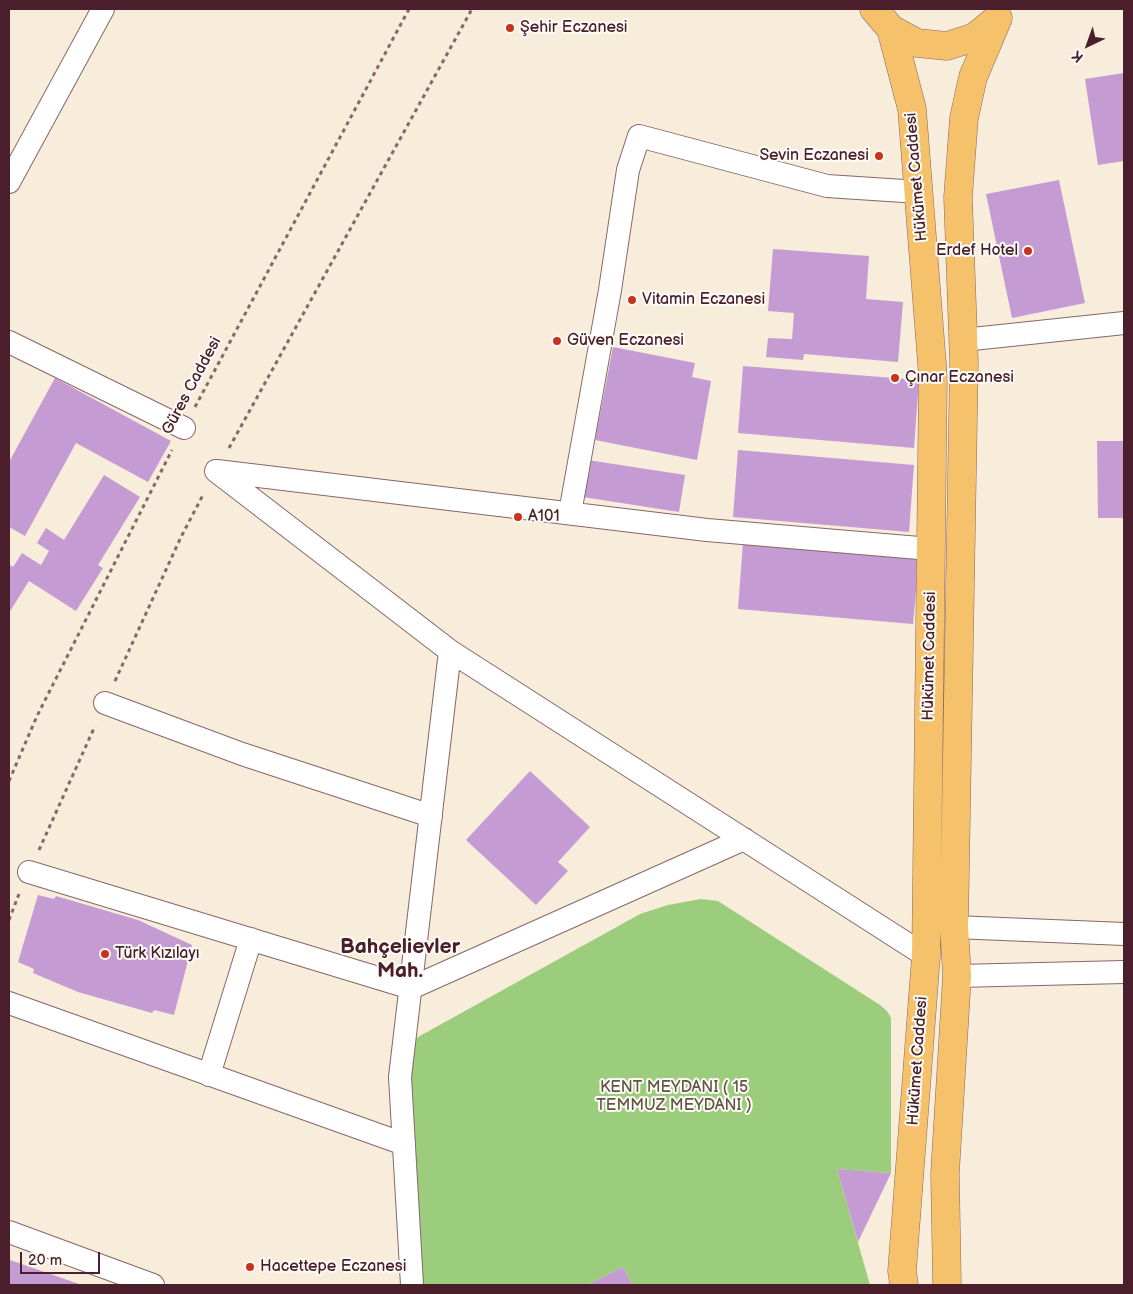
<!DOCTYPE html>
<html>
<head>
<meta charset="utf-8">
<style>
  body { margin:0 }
  #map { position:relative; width:1133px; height:1294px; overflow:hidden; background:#f8ecda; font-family:"Balsamiq Sans",sans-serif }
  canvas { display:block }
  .frame { position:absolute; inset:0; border:10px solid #4a1f2b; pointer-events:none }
  .north { position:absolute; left:1063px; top:20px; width:50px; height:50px; -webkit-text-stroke:4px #fdfcf7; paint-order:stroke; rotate:222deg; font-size:14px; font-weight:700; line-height:20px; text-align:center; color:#4a1f2b }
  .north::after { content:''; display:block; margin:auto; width:18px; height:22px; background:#4a1f2b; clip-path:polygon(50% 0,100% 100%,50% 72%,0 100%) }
  .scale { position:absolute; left:20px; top:1252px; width:80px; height:22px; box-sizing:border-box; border:2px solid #4a1f2b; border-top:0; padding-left:6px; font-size:15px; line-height:18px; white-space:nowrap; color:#4a1f2b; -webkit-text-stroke:4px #fdfcf7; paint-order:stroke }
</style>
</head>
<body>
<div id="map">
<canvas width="1133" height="1294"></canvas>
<div class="frame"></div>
<div class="north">K</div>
<div class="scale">20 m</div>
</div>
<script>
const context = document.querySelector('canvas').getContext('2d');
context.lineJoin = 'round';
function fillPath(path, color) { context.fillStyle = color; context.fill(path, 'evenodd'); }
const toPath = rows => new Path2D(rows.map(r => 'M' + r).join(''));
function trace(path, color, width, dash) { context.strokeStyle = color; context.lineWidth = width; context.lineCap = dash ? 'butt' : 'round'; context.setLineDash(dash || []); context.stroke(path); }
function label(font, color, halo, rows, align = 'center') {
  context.font = font + ' "Balsamiq Sans",sans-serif'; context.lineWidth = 4; context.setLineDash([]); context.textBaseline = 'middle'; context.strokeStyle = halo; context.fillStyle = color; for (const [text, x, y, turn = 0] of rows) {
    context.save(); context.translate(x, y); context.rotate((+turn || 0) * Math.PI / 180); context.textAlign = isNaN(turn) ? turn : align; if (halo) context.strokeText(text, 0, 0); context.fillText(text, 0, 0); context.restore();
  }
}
const green = toPath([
  [701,899,718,901,880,1005,887,1011,891,1018,891,1173,837,1169,870,1285,632,1285,623,1267,587,1285,417,1285,410,1047,418,1037,640,914,668,905]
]);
const building = toPath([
  [1124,73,1124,161,1098,165,1085,79],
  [1059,180,1085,303,1012,318,986,194],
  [773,249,869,256,866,299,903,302,898,362,804,354,803,360,766,357,768,338,792,339,794,313,768,311],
  [613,347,695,363,692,377,711,381,697,460,595,440],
  [743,366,919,380,914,448,738,433],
  [55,378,171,441,148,482,76,443,25,536,9,527,9,462],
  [1097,441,1124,441,1124,518,1098,518],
  [738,450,914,465,909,532,733,517],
  [588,460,685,475,679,512,583,497],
  [104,475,140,497,98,565,103,568,76,611,29,581,9,613,9,564,13,567,22,553,41,565,49,551,37,543,46,528,64,540],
  [743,542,919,556,913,624,738,609],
  [530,771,590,827,558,862,568,871,536,905,466,840],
  [38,895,54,899,56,896,138,920,192,945,174,1015,154,1010,152,1013,78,992,33,973,34,969,18,962],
  [837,1169,891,1173,858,1242],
  [10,1260,82,1285,9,1285],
  [623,1267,632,1285,587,1285]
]);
const path = toPath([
  [195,407,409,9],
  [229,448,472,9],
  [115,681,181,537,204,493],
  [9,781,37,716,172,450],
  [39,850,95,726],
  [9,920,19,894]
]);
const minor = toPath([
  [9,182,103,9],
  [963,340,1124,323],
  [9,342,184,428],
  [216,471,450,651,926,956],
  [217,471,707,530,931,549],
  [570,513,610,290,628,170,639,136,827,186,919,192],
  [105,703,242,754,431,816],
  [29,872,411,988,744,839],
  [954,927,1124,934],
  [957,976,1124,972],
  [9,1003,404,1144],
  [209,1075,251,939],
  [9,1232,153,1285],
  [412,1285,400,1077,450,651]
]);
const primary = toPath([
  [874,9,891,29,917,43,947,46,975,37,998,18],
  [891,29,912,109,933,377,926,956,902,1271,904,1285],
  [947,1285,945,1173,957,976,954,927,964,362,958,197,964,118,973,77,998,18]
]);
const markers = [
  [510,28,5,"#c8321e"],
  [879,156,5,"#c8321e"],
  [1028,251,5,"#c8321e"],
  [632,300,5,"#c8321e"],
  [557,341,5,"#c8321e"],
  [895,378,5,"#c8321e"],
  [518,517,5,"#c8321e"],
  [105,954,5,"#c8321e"],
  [250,1267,5,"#c8321e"]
];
const poiNames = [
  ["Şehir Eczanesi",520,28],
  ["Sevin Eczanesi",869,156,"right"],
  ["Erdef Hotel",1018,251,"right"],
  ["Vitamin Eczanesi",642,300],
  ["Güven Eczanesi",567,341],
  ["Çınar Eczanesi",905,378],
  ["A101",528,517],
  ["Türk Kızılayı",115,954],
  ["Hacettepe Eczanesi",260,1267]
];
const streetNames = [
  ["Hükümet Caddesi",917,177,-95],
  ["Güres Caddesi",192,386,-62],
  ["Hükümet Caddesi",930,656,-89],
  ["Hükümet Caddesi",918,1061,-86]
];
const parkNames = [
  ["KENT MEYDANI ( 15",674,1088],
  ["TEMMUZ MEYDANI )",674,1106]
];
const districtNames = [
  ["Bahçelievler",400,948],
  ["Mah.",400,972]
];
fillPath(green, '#9ccd7d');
fillPath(building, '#c49cd3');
trace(minor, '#876768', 24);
trace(primary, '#876768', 29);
trace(path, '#876768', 3, [4, 4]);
trace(minor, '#fff', 22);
trace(primary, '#f5c16b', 28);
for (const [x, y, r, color] of markers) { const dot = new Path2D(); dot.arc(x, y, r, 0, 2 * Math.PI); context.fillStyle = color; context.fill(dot); trace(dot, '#fdfcf7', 2); }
label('16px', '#4a1f2b', '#fdfcf7', poiNames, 'left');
label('16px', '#4a1f2b', '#fdfcf7', streetNames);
label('16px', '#635344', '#fdfcf7', parkNames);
label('bold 21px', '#4a1f2b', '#fdfcf7', districtNames);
</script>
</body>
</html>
